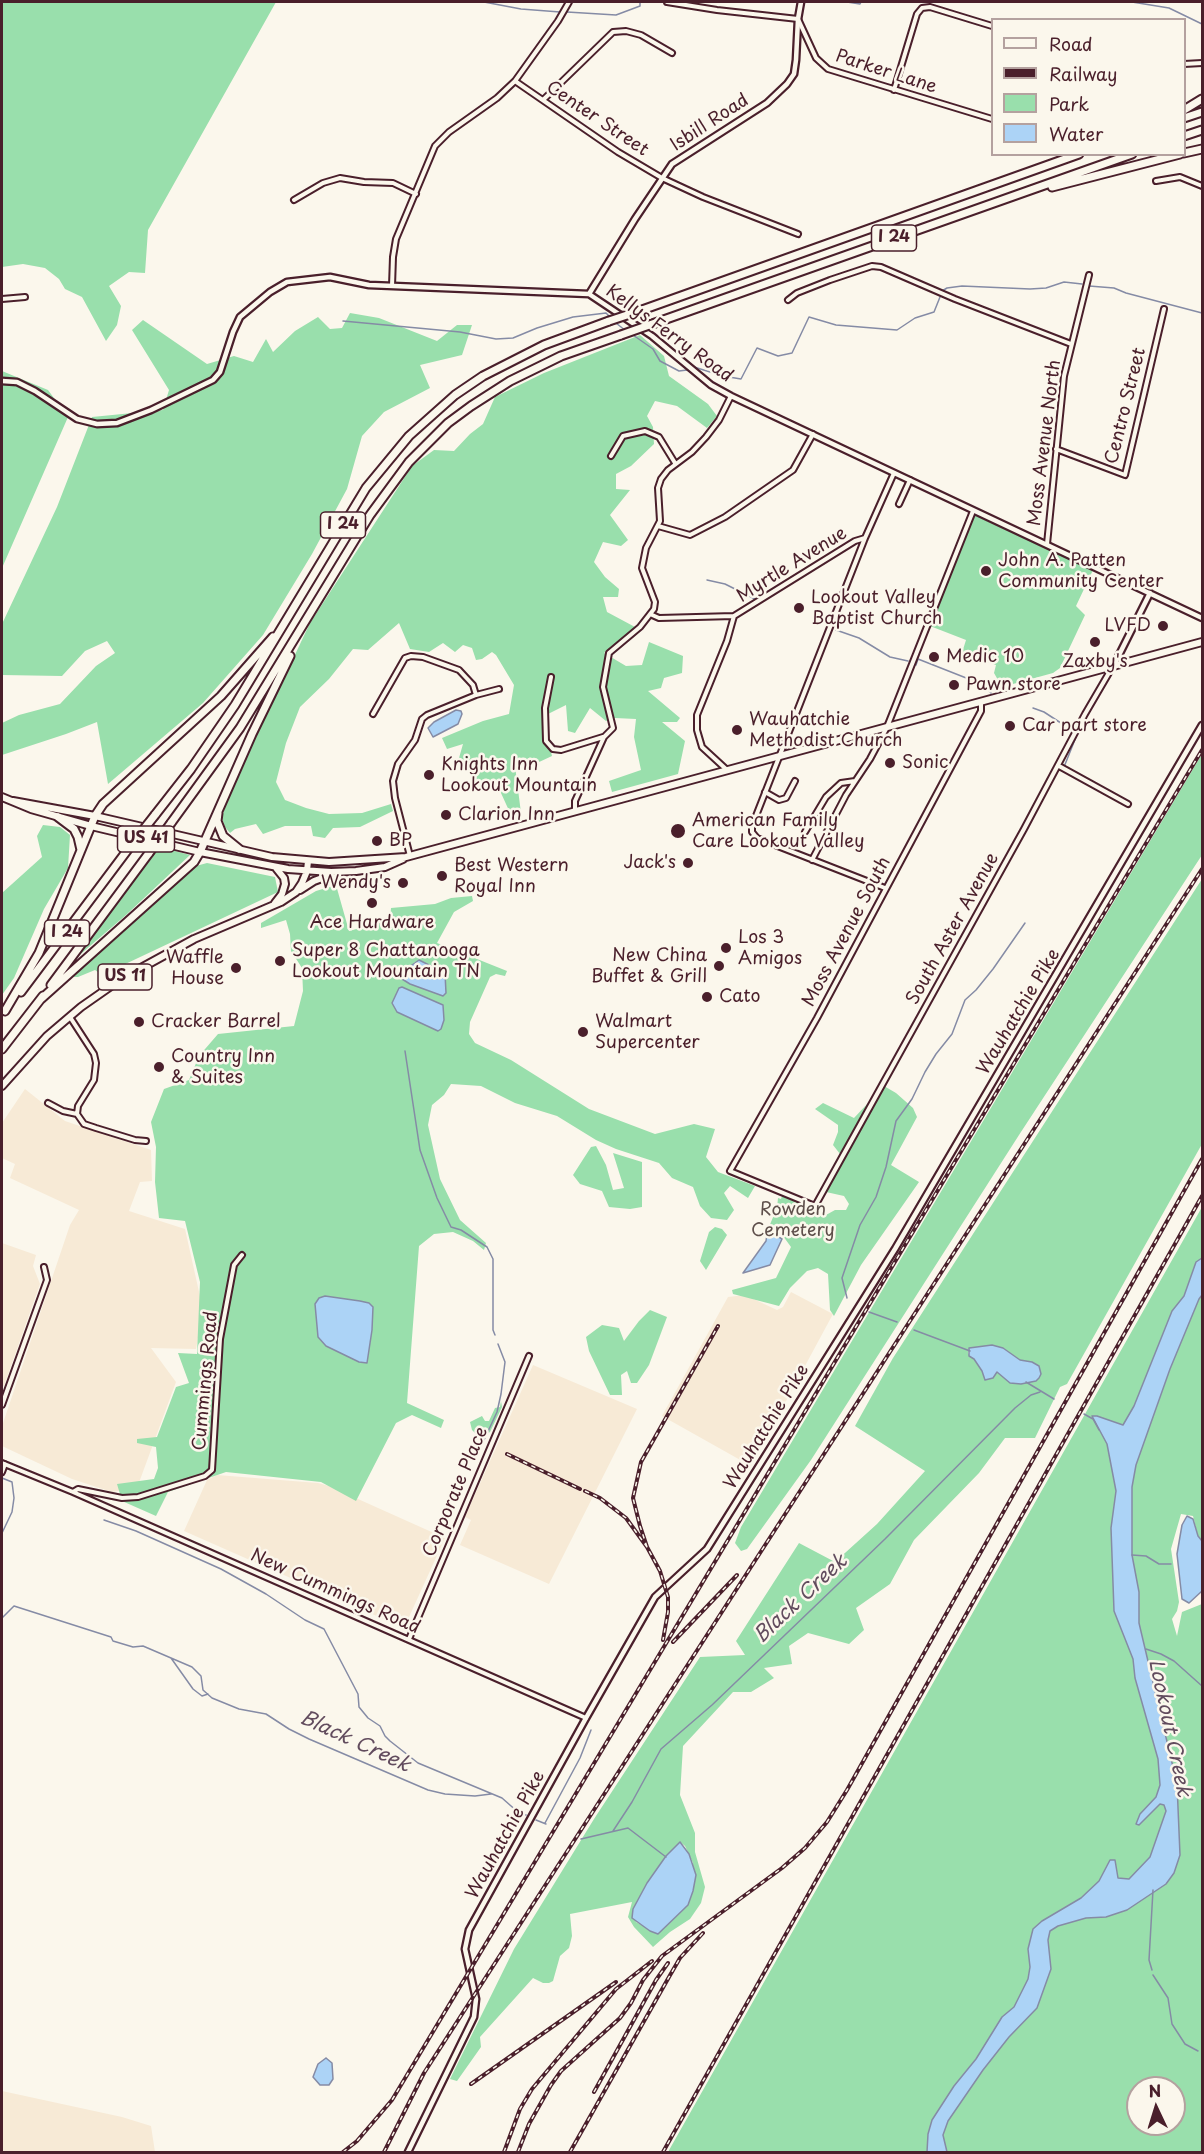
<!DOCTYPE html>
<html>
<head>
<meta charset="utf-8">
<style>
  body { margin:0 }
  #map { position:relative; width:1204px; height:2154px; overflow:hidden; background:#fbf7ec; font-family:"Playpen Sans",sans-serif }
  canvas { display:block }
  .frame { position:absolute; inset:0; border:3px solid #4a1f2b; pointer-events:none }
  .legend { position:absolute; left:991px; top:18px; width:195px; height:138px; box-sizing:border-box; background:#fbf7ec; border:2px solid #b4a19f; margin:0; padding:8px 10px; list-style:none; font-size:18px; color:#4a1f2b }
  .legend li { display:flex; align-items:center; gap:12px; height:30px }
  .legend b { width:30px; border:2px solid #b4a19f }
  .north { position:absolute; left:1126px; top:2076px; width:60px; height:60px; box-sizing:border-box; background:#fbf7ec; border:2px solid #b4a19f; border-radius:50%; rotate:356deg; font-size:16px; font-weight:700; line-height:24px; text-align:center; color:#4a1f2b }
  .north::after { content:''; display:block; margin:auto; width:21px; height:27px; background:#4a1f2b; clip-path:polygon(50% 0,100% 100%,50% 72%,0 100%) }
</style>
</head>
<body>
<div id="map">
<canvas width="1204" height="2154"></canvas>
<div class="frame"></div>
<ul class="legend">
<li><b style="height:8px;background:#fbf7ec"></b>Road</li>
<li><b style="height:8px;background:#4a1f2b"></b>Railway</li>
<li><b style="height:16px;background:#99dfac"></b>Park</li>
<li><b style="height:16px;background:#acd3f6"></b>Water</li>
</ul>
<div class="north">N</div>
</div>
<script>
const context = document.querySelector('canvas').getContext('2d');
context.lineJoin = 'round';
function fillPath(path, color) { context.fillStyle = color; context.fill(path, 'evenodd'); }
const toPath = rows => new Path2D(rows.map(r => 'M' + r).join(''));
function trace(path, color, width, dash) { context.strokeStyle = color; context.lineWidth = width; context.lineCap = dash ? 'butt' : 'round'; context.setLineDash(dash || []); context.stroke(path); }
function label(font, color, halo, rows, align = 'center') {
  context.font = font + ' "Playpen Sans",sans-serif'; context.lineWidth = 5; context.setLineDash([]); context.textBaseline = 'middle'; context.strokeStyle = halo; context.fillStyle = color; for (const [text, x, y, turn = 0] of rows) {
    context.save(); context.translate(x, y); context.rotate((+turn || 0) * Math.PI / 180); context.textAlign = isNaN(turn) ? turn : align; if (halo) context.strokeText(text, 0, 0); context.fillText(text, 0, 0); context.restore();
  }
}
const built = toPath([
  [25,1089,65,1121,151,1150,152,1181,140,1182,129,1211,185,1229,203,1310,196,1349,151,1348,176,1382,137,1488,112,1492,72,1479,2,1446,2,1426,70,1225,79,1210,10,1178,15,1164,2,1158,2,1123],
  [2,1243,36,1255,33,1266,40,1284,4,1386,2,1386],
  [791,1292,833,1314,751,1466,662,1416,728,1297,745,1295,777,1310,783,1307],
  [533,1365,637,1409,549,1584,460,1545,471,1520,465,1517],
  [217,1475,318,1483,329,1486,445,1538,404,1628,184,1531,207,1480],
  [2,2091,122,2117,151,2126,155,2152,2,2152]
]);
const green = toPath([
  [2,2,276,2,148,230,145,273,129,272,109,286,121,306,117,325,106,341,82,297,65,289,59,279,45,268,23,264,2,267],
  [350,313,379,318,437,341,457,325,472,325,462,355,420,365,430,388,384,412,362,436,347,489,312,554,263,635,203,703,108,784,97,722,66,734,2,755,2,723,19,715,60,704,96,666,115,653,107,641,85,651,62,676,2,675,2,624,57,507,92,417,163,410,169,390,132,330,143,320,207,364,234,356,253,362,266,339,273,352,295,331,318,317,330,329,342,328],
  [640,335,664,356,669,376,708,404,717,416,707,428,677,406,655,401,647,416,653,427,654,444,631,466,616,474,616,489,630,490,610,515,628,540,621,546,603,542,594,562,605,577,619,589,618,597,603,597,607,612,635,627,604,653,626,666,642,665,649,642,683,656,682,673,664,678,661,688,648,691,680,718,677,722,662,722,685,741,678,774,612,792,609,781,641,770,634,737,636,719,615,718,606,721,590,708,575,733,568,731,566,705,542,717,552,756,537,763,514,758,521,813,511,815,496,782,477,785,459,758,463,744,447,749,442,738,483,721,509,714,514,685,496,655,492,652,482,659,476,660,472,648,463,645,455,652,443,643,429,652,410,649,399,623,368,650,353,649,329,679,300,707,286,743,276,782,285,800,306,808,329,814,362,813,391,804,393,811,360,827,333,828,325,838,313,836,311,826,285,826,263,834,256,824,235,829,230,833,225,827,222,818,228,796,310,623,412,466,434,450,454,451,470,434,483,424,495,397,544,373],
  [2,371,48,390,68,417,2,568],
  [974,515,1093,570,1076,606,1085,615,1060,668,1053,673,1002,687,994,673,996,665,976,658,974,660,961,656,966,640,930,626],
  [1202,754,1202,855,1019,1135,811,1460,747,1549,741,1551,735,1543,741,1527],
  [43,825,60,827,70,835,68,868,44,909,14,978,2,995,2,893,42,857,37,836],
  [159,847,190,855,126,915,75,959],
  [207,863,275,877,278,892,102,975,95,970,78,977,70,977,196,866],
  [1202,879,1202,1144,1067,1384,1060,1387,1035,1438,1005,1438,979,1473,914,1540,890,1584,856,1608,864,1630,849,1644,808,1633,789,1646,792,1664,764,1668,774,1678,751,1692,733,1692,683,1746,680,1795,695,1833,695,1852,705,1887,701,1903,690,1919,670,1932,653,1947,634,1927,628,1917,632,1902,570,1914,572,1936,569,1948,560,1956,553,1981,549,1983,543,1983,533,1978,480,2037,481,2047,457,2081,450,2079,514,1949,594,1819,700,1657,745,1655,736,1641,799,1543,835,1562,877,1524,925,1471,855,1426,893,1358],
  [992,1345,1003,1348,1020,1360,1025,1360,1010,1383,1001,1373,982,1371,974,1359,968,1353,969,1348],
  [680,1842,685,1846,693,1863,688,1905,658,1934,636,1922,633,1909,647,1883,666,1856],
  [336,885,349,931,390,920,391,908,435,904,451,898,472,896,473,901,454,912,437,943,507,971,505,976,496,974,490,977,470,1022,469,1034,475,1043,511,1060,589,1109,655,1134,694,1124,715,1129,706,1157,718,1172,755,1186,748,1198,730,1186,724,1193,734,1210,727,1220,711,1218,700,1206,693,1187,672,1178,659,1163,616,1149,596,1140,557,1116,515,1103,481,1086,451,1084,444,1095,432,1105,428,1125,440,1179,460,1220,486,1243,484,1250,473,1241,453,1232,434,1234,419,1246,407,1403,444,1420,441,1428,412,1415,396,1423,356,1501,321,1482,226,1472,168,1492,156,1516,122,1501,117,1484,154,1479,158,1468,156,1447,137,1443,137,1439,157,1437,176,1387,189,1383,178,1353,197,1354,200,1282,185,1221,159,1218,155,1182,156,1147,151,1122,164,1089,189,1080,199,1056,218,1034,294,1026,303,991,302,968,291,951,290,934,286,920,261,928,261,923,316,891],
  [415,962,437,968,445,973,446,993,443,996,410,984,403,977],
  [373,1307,372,1330,367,1363,359,1362,326,1346,318,1337],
  [884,1086,896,1093,913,1108,917,1117,891,1165,919,1182,861,1265,834,1316,830,1310,828,1274,818,1268,807,1271,790,1288,779,1306,733,1294,732,1290,776,1278,791,1247,783,1236,768,1229,777,1208,778,1198,781,1199,782,1196,826,1215,835,1210,846,1210,849,1204,844,1196,826,1192,844,1159,833,1145,838,1132,838,1125,815,1109,823,1103,854,1118],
  [596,1146,606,1165,613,1190,624,1188,613,1153,642,1162,642,1207,630,1209,609,1207,602,1191,580,1184,573,1175,591,1147],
  [1202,1207,1202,1541,1198,1536,1193,1516,1181,1514,1171,1549,1179,1602,1177,1611,1172,1619,1177,1636,1182,1612,1202,1604,1202,2152,668,2152],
  [1138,2088,1174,2088,1174,2124,1138,2124],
  [715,1227,722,1229,727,1235,706,1270,700,1261,709,1232],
  [650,1310,667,1317,649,1365,637,1383,631,1383,627,1371,621,1375,622,1395,610,1395,589,1351,586,1337,602,1325,619,1328,624,1341,639,1321],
  [501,1401,502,1407,490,1432,483,1436,476,1434,472,1430,470,1422,482,1416,485,1421,489,1421,495,1408,500,1407]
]);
const water = toPath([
  [456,710,461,711,462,714,458,724,433,737,428,728,434,722,456,710],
  [419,960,445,973,446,993,443,996,410,984,402,979,412,965,419,960],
  [402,987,443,1005,444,1020,441,1029,438,1031,397,1012,392,1003,399,988,402,987],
  [771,1232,782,1239,770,1265,743,1273,766,1241,767,1234,771,1232],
  [1202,1258,1202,1295,1199,1299,1170,1369,1136,1465,1132,1487,1132,1555,1139,1592,1139,1623,1177,1784,1180,1855,1174,1873,1166,1884,1127,1910,1106,1917,1086,1918,1058,1926,1050,1931,1048,1940,1051,1969,1037,2008,1009,2037,983,2070,948,2121,943,2135,947,2152,927,2152,928,2134,932,2120,954,2086,976,2059,1002,2017,1014,2007,1028,1979,1030,1967,1028,1949,1033,1929,1042,1921,1081,1898,1099,1881,1110,1860,1115,1860,1118,1878,1129,1879,1150,1857,1166,1811,1164,1805,1160,1804,1139,1825,1136,1824,1140,1814,1156,1797,1160,1785,1158,1759,1135,1678,1133,1659,1114,1611,1111,1528,1116,1491,1107,1444,1092,1416,1097,1416,1123,1425,1134,1406,1172,1311,1184,1296,1196,1262,1202,1258],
  [325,1296,360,1301,369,1303,373,1307,372,1330,367,1363,359,1362,326,1346,318,1337,315,1304,319,1298,325,1296],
  [992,1345,1003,1348,1020,1360,1032,1362,1039,1366,1041,1374,1039,1378,1036,1381,1021,1384,1010,1383,997,1372,993,1378,985,1380,982,1371,974,1359,969,1356,969,1348,992,1345],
  [1187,1516,1193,1519,1198,1536,1202,1541,1202,1591,1189,1603,1182,1599,1177,1554,1182,1525,1187,1516],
  [680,1842,689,1854,696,1875,693,1891,688,1905,658,1934,650,1931,632,1918,633,1909,647,1883,666,1856,680,1842],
  [326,2058,332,2063,333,2079,329,2085,320,2085,313,2077,318,2064,326,2058]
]);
const stream = toPath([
  [484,2,521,9,560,12],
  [847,2,860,4,861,2],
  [1132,2,1169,8,1202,24],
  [567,12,616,15,640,6,640,2],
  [1089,286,1114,288,1126,293,1202,313],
  [942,291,947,288,962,286,1030,289,1046,288,1064,282,1082,284],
  [343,321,460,332,496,339,513,338,537,328,573,317,606,313,610,317],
  [616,323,626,331],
  [633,335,653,349,660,361,679,371,687,370],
  [694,367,723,376,741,379,757,348,778,356,792,353,809,317,836,325,897,330,915,318,934,312,940,297],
  [707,580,725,584,755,599],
  [836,630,859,638,890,657,908,661],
  [916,665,918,659,984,685,991,693],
  [1033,708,1044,712,1067,727],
  [1064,767,1076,737],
  [405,1051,420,1150,437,1198,451,1227,461,1230,487,1247,493,1259,493,1330,495,1335],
  [847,1298,842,1278,860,1225,876,1197,886,1167,896,1121,912,1099,925,1072,936,1054,952,1034,965,1000,976,990,993,969,1025,923],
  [869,1312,897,1322],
  [914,1330,970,1351],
  [1026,1382,1054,1399],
  [1084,1414,1093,1419,1099,1430],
  [484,1440,497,1412,501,1394,505,1362,498,1344],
  [2,1478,12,1482,14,1498,12,1512,2,1533],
  [104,1520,136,1531,221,1569,266,1594,305,1620,324,1629,358,1694,359,1707,368,1718,380,1726,385,1736,390,1741,418,1763,502,1798,519,1813,526,1815],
  [1132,1555,1146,1556,1159,1564,1171,1564],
  [2,1618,14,1606,111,1637,113,1641,133,1647,143,1646,192,1667,201,1676,203,1690,212,1698,239,1709,266,1714,289,1729,309,1739,428,1790,445,1794,475,1796,491,1794],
  [1146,1649,1161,1654,1174,1661,1202,1686],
  [171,1658,193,1689,202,1696,208,1694],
  [536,1820,546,1824],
  [545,1823,580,1758,591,1730],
  [613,1831,632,1802,661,1749,712,1705,885,1539,1015,1408,1031,1395,1040,1392],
  [581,1839,628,1828,666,1857],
  [1152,1970,1149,1960,1153,1890],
  [1153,1975,1168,1998,1172,2024,1185,2044,1198,2051]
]);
const minor = toPath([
  [667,2,717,10,798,19,816,58,828,69,992,119],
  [1184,64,1202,63],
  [515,81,618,152,662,178,703,197,798,234],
  [894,90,917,14,922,8,930,7,992,26],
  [543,100,613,32,626,31,641,35,672,53],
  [1156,181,1180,177,1202,186],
  [294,200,323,183,340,178,364,182,393,183,416,194],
  [392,286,393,257,396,239,435,146,449,132,497,98,515,81,558,21,569,2],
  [2,299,25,297],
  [788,300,797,293,830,280,872,266,881,267,955,299,1071,344],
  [1056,449,1125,475,1164,309],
  [611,456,623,436,645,431,659,437,675,463],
  [899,504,910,480],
  [658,526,690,535,725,517,793,470,813,434],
  [1047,544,1064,376,1089,275],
  [650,614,659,618,734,616],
  [551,677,545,708,546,741,553,749,561,750,603,737],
  [981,702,981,711,817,1018,730,1171,815,1206,1024,829,1085,714,1113,666],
  [373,714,405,658,411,656,423,657,459,670,473,685,476,695],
  [1059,766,1128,804],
  [727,770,702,747,697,730,697,715,727,641,734,616,855,541,865,538],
  [765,792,779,800,786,798,795,781],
  [575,810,575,801,604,737,613,728,603,687,609,653,640,627,654,609,655,602,642,568,646,548,660,521,658,488,661,479,668,470,692,452,706,437,719,420,731,396],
  [805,832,826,797,841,783,855,781],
  [410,856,395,798,393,781,398,764,415,740,422,719,427,715,476,695,499,689],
  [812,860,846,795,870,759,887,727,973,511],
  [885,888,757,838,752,832,752,826,865,538,894,473],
  [70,1017,94,1054,96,1063,94,1080,78,1106,77,1114,84,1124,96,1128,135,1140,146,1141],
  [48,1103,63,1111,77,1114],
  [2,1405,47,1280,44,1267],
  [2,1463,73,1492,78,1489,122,1498,138,1497,205,1476,212,1470,220,1339,234,1265,242,1255],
  [2,1472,5,1464],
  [73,1492,586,1718],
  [409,1639,529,1356]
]);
const tertiary = toPath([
  [589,294,635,219,672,164,767,103,787,84,794,74,796,60,798,19,801,2],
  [2,381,17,382,35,391,77,419,97,424,117,423,151,410,213,380,220,372,233,332,240,317,270,292,287,282,330,277,369,285,589,294,652,336,711,385,731,396,1202,618],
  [1114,665,1150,593],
  [408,2152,474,2017,476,1999,465,1949,469,1930,586,1718,655,1597,707,1549,895,1249,1202,725]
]);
const primary = toPath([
  [2,797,31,809,91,826,200,852,288,869,331,872,356,871,385,867,403,859],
  [13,801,95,816,272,857,329,862,406,857,1202,642],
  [300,890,314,881,333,874],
  [275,903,282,894,285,884,284,878,276,868],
  [2,1086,47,1036,81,1007,121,979,194,939,281,902,296,892,302,883,307,871,308,861]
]);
const motorway = toPath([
  [1184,110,1202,99],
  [1184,118,1202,112],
  [1184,136,1202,130],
  [1184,153,1202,149],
  [1052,187,1180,154],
  [642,310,1079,154],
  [655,323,1132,154],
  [218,813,217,821,223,836,239,849],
  [155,815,191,769,235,705,366,488,409,436,455,395,483,376,544,345,609,321],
  [58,817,74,829,78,837,81,850],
  [171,823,240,728,370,515,409,462,448,423,471,406,510,381,561,356,621,335],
  [51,985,149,853],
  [21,992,129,848],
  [41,999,194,862,200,852,252,734,290,656],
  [5,1011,39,953,95,816,103,804,221,696,273,637],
  [2,1049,43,996]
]);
const rail = toPath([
  [507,1454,580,1489],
  [585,1491,600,1498,626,1518,647,1547,660,1571,668,1597,668,1612,663,1640],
  [647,1547,640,1526,633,1498,641,1462,718,1326],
  [673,1642,737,1575],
  [471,2084,616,1982],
  [594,2092,656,1980,668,1963],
  [343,2152,357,2141,392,2100,1202,750],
  [384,2152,424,2073,475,1994,1202,869],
  [504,2152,520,2109,532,2089,616,1989,652,1961],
  [518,2152,529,2124,551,2085,561,2071,620,2018,631,2003,643,1980,662,1956,782,1868,805,1848,827,1822,847,1790,1202,1159],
  [570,2152,669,1977,680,1958,703,1933],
  [663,2152,1202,1196]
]);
const motorwayBridge = toPath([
  [609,321,642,310],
  [621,335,655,323],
  [129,848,155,815],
  [149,853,171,823]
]);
const markers = [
  [986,571,6,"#4a1f2b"],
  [799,608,6,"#4a1f2b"],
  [1163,626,6,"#4a1f2b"],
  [1095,642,6,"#4a1f2b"],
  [934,657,6,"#4a1f2b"],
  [954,685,6,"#4a1f2b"],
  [1010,726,6,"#4a1f2b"],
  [737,730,6,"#4a1f2b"],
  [890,763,6,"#4a1f2b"],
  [429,775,6,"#4a1f2b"],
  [446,815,6,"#4a1f2b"],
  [678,831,8,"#4a1f2b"],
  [377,841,6,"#4a1f2b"],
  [688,863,6,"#4a1f2b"],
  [442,876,6,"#4a1f2b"],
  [403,883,6,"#4a1f2b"],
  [372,903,6,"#4a1f2b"],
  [726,948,6,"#4a1f2b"],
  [280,961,6,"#4a1f2b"],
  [719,966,6,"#4a1f2b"],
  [236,968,6,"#4a1f2b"],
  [707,997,6,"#4a1f2b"],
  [139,1022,6,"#4a1f2b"],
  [583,1032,6,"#4a1f2b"],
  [159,1067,6,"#4a1f2b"]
];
const shields = [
  [894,238,45],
  [343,525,45],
  [146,839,57],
  [67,933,45],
  [125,977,54]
];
const shieldNames = [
  ["I 24",894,238],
  ["I 24",343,525],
  ["US 41",146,839],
  ["I 24",67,933],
  ["US 11",125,977]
];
const streetNames = [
  ["Parker Lane",886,72,18],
  ["Center Street",597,119,34],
  ["Isbill Road",710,123,-33],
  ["Kellys Ferry Road",669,334,36],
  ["Centro Street",1126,406,-76],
  ["Moss Avenue North",1045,443,-83],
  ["Myrtle Avenue",792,565,-32],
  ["South Aster Avenue",953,929,-61],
  ["Moss Avenue South",847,932,-62],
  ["Wauhatchie Pike",1019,1012,-59],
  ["Cummings Road",206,1381,-85],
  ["Wauhatchie Pike",767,1427,-58],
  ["Corporate Place",456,1492,-67],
  ["New Cummings Road",335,1592,24],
  ["Wauhatchie Pike",506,1835,-61]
];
const poiNames = [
  ["John A. Patten",998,561],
  ["Community Center",998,582],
  ["Lookout Valley",811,598],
  ["Baptist Church",811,619],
  ["LVFD",1151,626,"right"],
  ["Medic 10",946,657],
  ["Zaxby's",1095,662,"center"],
  ["Pawn store",966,685],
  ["Wauhatchie",749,720],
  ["Methodist Church",749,741],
  ["Car part store",1022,726],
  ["Sonic",902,763],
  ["Knights Inn",441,765],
  ["Lookout Mountain",441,786],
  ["Clarion Inn",458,815],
  ["American Family",692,821],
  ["Care Lookout Valley",692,842],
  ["BP",389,841],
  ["Jack's",676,863,"right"],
  ["Best Western",454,866],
  ["Royal Inn",454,887],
  ["Wendy's",391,883,"right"],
  ["Ace Hardware",372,923,"center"],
  ["Los 3",738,938],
  ["Amigos",738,959],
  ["Super 8 Chattanooga",292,951],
  ["Lookout Mountain TN",292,972],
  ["New China",707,956,"right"],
  ["Buffet & Grill",707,977,"right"],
  ["Waffle",224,958,"right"],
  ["House",224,979,"right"],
  ["Cato",719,997],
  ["Cracker Barrel",151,1022],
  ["Walmart",595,1022],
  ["Supercenter",595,1043],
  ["Country Inn",171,1057],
  ["& Suites",171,1078]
];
const parkNames = [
  ["Rowden",793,1210],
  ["Cemetery",793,1231]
];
const waterNames = [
  ["Black Creek",801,1599,-43],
  ["Lookout Creek",1169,1728,78],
  ["Black Creek",355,1742,25]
];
fillPath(built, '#f7ead6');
fillPath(green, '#99dfac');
fillPath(water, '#acd3f6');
trace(water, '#858ba5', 1.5);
trace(stream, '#858ba5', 1.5);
trace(minor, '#4a1f2b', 8);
trace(tertiary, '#4a1f2b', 9);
trace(primary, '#4a1f2b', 10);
trace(motorway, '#4a1f2b', 11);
trace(minor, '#fbf7ec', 4);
trace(tertiary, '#fbf7ec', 4.5);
trace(primary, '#fbf7ec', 6);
trace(motorway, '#fbf7ec', 7);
trace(rail, '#4a1f2b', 4);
trace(rail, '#fbf7ec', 1.5, [4.5]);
trace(motorwayBridge, '#4a1f2b', 11, []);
trace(motorwayBridge, '#fbf7ec', 7);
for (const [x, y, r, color] of markers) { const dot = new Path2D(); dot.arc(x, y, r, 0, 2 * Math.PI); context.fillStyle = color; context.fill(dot); trace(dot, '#fbf7ec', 2); }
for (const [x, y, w] of shields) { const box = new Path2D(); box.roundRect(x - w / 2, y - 13, w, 26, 4.5); context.fillStyle = '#fbf7ec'; context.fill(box); trace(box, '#4a1f2b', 1.5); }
label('bold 16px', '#4a1f2b', null, shieldNames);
label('18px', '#4a1f2b', '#fbf7ec', streetNames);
label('18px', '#4a1f2b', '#fbf7ec', poiNames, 'left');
label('18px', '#5e4f4b', '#fbf7ec', parkNames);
label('italic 20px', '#624c5e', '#fbf7ec', waterNames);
</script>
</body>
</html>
